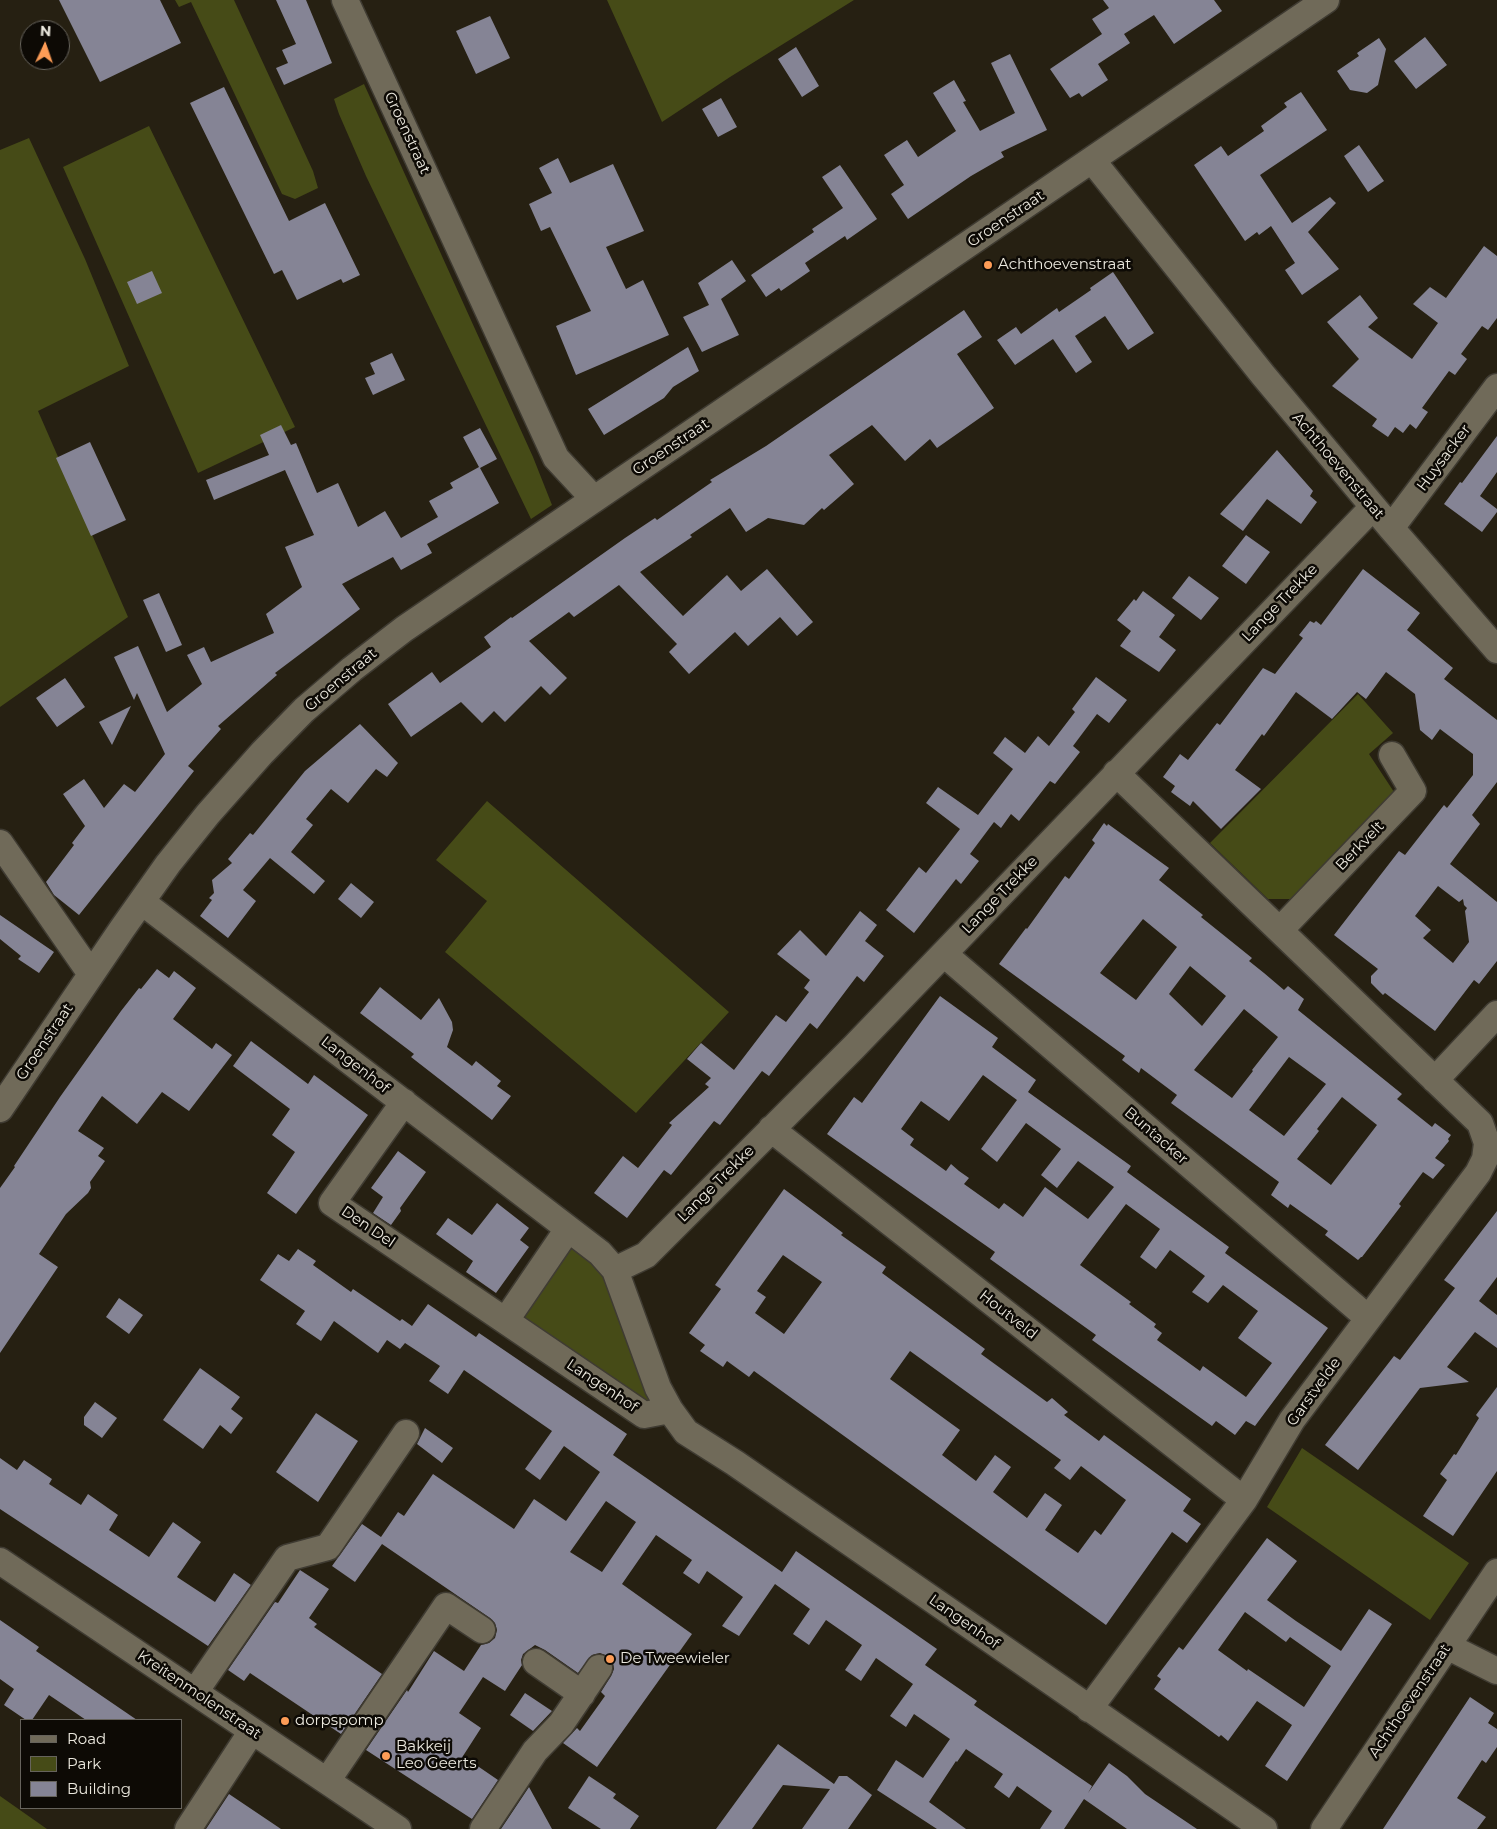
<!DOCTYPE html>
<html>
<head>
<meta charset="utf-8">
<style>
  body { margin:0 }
  #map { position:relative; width:1497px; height:1829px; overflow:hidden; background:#262012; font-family:Montserrat,sans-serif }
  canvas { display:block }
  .legend { position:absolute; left:20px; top:1719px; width:162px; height:90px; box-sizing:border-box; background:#0d0a05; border:1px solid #66635c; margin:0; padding:6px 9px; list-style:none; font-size:15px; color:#ebe8de }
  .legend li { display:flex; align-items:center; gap:10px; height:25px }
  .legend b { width:25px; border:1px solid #66635c }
  .north { position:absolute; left:20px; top:20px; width:50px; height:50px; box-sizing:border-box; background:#0d0a05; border:1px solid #66635c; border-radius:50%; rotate:3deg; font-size:14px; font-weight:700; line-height:20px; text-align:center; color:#ebe8de }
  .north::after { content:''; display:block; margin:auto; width:18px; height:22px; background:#fd9c56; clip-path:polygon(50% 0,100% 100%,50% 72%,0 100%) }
</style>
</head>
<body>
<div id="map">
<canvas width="1497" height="1829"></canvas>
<ul class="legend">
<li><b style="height:6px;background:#706a59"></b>Road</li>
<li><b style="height:14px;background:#464b17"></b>Park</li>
<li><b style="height:14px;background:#858495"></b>Building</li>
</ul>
<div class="north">N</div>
</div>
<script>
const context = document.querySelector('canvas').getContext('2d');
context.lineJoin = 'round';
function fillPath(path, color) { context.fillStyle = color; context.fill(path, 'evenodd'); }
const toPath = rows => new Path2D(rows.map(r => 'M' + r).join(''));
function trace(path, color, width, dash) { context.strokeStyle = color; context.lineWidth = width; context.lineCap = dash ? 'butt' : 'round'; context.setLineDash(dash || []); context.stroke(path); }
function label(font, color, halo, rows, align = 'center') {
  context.font = font + ' Montserrat,sans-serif'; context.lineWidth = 5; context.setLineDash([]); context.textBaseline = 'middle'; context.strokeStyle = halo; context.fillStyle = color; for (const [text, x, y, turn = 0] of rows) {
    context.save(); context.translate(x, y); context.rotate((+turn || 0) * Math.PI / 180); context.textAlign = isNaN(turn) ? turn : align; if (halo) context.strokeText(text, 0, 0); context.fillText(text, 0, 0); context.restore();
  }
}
const green = toPath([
  [175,0,234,0,313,171,318,188,295,199,282,194,191,2,179,7],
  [607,0,854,0,730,77,662,122],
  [364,84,533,457,552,505,531,519,366,176,339,114,334,99],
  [149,126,295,427,198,473,63,167],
  [29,138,85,259,129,366,38,411,128,617,0,707,0,150],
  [1358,694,1393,733,1369,754,1394,792,1294,899,1268,899,1210,843],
  [487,801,729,1012,636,1113,445,952,487,901,436,860],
  [570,1243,604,1275,652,1402,650,1404,520,1315],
  [1302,1448,1469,1563,1430,1620,1267,1507],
  [0,1796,47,1829,0,1829]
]);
const building = toPath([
  [59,0,160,0,181,43,100,82],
  [276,0,306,0,332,63,284,85,276,68,288,63,282,50,296,44],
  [1103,0,1214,0,1222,11,1174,44,1154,15,1124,34,1130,43,1098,64,1108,80,1082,97,1079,93,1070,98,1050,69,1102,34,1092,19,1109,8],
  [490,16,510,58,476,74,456,31],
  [1425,37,1447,65,1416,89,1394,61],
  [1379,38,1386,49,1378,85,1367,93,1350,90,1337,71,1359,56,1357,53],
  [796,47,819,86,802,97,778,59],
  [1010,54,1047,130,1001,152,1004,157,971,176,908,219,891,194,904,185,884,155,907,140,918,157,956,131,933,93,954,80,966,101,963,102,980,131,1015,113,991,63],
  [224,87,289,221,325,203,360,275,343,283,341,279,297,300,282,270,274,274,190,103],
  [1301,92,1327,130,1260,175,1292,223,1330,197,1336,203,1308,232,1339,269,1302,295,1285,270,1295,263,1271,226,1259,235,1257,232,1245,241,1194,165,1221,146,1228,156,1264,131,1261,126,1287,107,1284,103],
  [721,98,737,127,718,137,702,109],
  [1359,145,1384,181,1368,192,1344,156],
  [558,158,570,183,613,164,644,231,606,247,626,289,643,280,669,335,576,375,556,326,591,311,550,227,541,231,529,204,552,193,539,168],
  [840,165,877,219,847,240,845,236,805,263,810,271,781,291,779,288,766,297,751,275,814,232,812,229,843,208,822,177],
  [1484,246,1497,256,1497,318,1488,330,1482,326,1461,354,1467,359,1455,375,1449,371,1422,408,1428,412,1416,429,1410,424,1403,433,1395,427,1388,437,1372,426,1377,419,1332,386,1359,359,1327,322,1360,295,1378,318,1368,327,1412,359,1438,323,1413,304,1430,287,1446,298],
  [732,260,746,281,721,299,739,335,702,352,683,317,709,305,698,283],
  [152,271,162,293,137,304,127,282],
  [1113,272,1154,333,1128,350,1105,316,1075,336,1092,362,1076,373,1053,339,1015,365,997,340,1016,327,1021,334,1057,308,1059,312,1091,290,1090,288],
  [964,310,982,337,957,354,994,408,937,448,930,439,905,461,872,425,829,455,854,484,824,510,822,508,804,525,768,518,746,532,730,508,690,535,692,537,640,572,683,616,727,575,741,591,767,569,813,622,797,636,780,617,748,646,735,632,689,674,669,652,677,644,619,585,574,617,569,612,529,641,567,678,550,695,541,686,505,722,494,711,482,723,461,702,411,737,388,704,432,672,440,683,491,647,484,637,511,617,512,618,625,538,655,518,657,520,712,482,710,480,766,446],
  [688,347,699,371,673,387,664,398,604,435,588,409],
  [392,353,405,380,373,395,365,378,375,374,370,363],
  [281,425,291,445,296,443,317,493,338,483,358,527,385,511,401,538,438,517,429,501,453,488,450,483,479,467,463,437,480,428,497,459,480,468,499,503,427,544,432,553,401,570,393,557,342,584,360,609,275,673,277,675,218,726,221,729,188,766,194,771,79,915,54,895,46,882,74,845,72,843,85,826,63,794,84,779,104,808,124,784,135,792,165,754,137,693,134,700,114,657,138,646,167,712,202,684,187,655,204,647,211,662,274,633,266,614,302,587,285,547,314,535,285,470,214,500,206,480,269,455,260,435],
  [1497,436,1497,472,1480,496,1497,509,1497,512,1482,532,1444,504,1460,482,1462,483],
  [90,442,126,520,91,536,56,458],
  [1277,450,1313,491,1310,496,1317,502,1301,524,1267,499,1243,531,1220,514],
  [1246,535,1270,552,1246,584,1222,566],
  [1363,569,1420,613,1407,630,1453,668,1444,679,1497,720,1497,782,1472,815,1480,824,1450,864,1497,902,1497,961,1479,984,1474,980,1435,1031,1385,993,1383,995,1371,983,1371,976,1378,969,1334,935,1399,851,1405,855,1444,805,1447,808,1473,775,1473,754,1440,729,1432,740,1420,730,1415,694,1386,672,1366,699,1357,692,1332,719,1296,692,1264,736,1262,734,1235,770,1261,789,1221,829,1193,801,1190,806,1171,792,1175,786,1163,777,1180,754,1188,760,1217,723,1220,725,1263,668,1275,674,1303,638,1299,635,1310,621,1314,623,1316,621,1321,625],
  [1438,886,1459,902,1463,899,1464,905,1467,908,1465,911,1469,942,1453,963,1423,938,1431,930,1415,916],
  [1189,576,1219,598,1201,620,1172,598],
  [1143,591,1175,615,1159,637,1176,650,1159,672,1120,646,1131,631,1117,620,1134,599,1136,601],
  [159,593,182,645,166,652,143,600],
  [1096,677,1127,700,1109,723,1097,714,1073,746,1080,752,1055,784,1050,781,1019,821,1011,814,1001,828,994,822,970,854,979,861,961,884,956,879,914,933,886,910,919,867,926,873,960,829,926,803,938,787,978,815,1013,769,993,753,1005,737,1025,753,1038,736,1049,746,1075,712,1072,709],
  [65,678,85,707,57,727,36,698],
  [131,706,112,745,99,722],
  [360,724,398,763,387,777,376,769,348,803,331,789,306,819,313,825,291,852,325,881,314,894,270,858,243,890,256,901,228,938,200,916,212,900,209,898,214,893,212,880,232,863,228,859,250,833,253,835,305,771],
  [1104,823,1107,826,1108,824,1169,868,1159,880,1203,915,1201,917,1252,958,1249,961,1264,973,1284,990,1288,986,1304,999,1298,1010,1402,1094,1397,1099,1432,1127,1435,1123,1451,1135,1448,1139,1449,1141,1435,1158,1445,1165,1433,1179,1423,1172,1399,1204,1401,1206,1362,1257,1361,1257,1358,1260,1325,1235,1328,1231,1290,1204,1288,1208,1271,1195,1279,1182,1171,1103,1177,1095,1141,1068,1139,1073,1122,1060,1125,1056,999,964,1026,928,1027,929,1065,876,1069,879,1095,843,1092,840],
  [1143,919,1177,947,1136,1000,1100,973],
  [1190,966,1226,996,1202,1026,1169,994],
  [1244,1009,1278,1037,1252,1070,1253,1071,1232,1098,1194,1070],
  [1289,1057,1326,1084,1284,1136,1249,1110],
  [1342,1097,1377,1125,1331,1185,1297,1159,1319,1131,1317,1129],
  [351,883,374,902,361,918,338,899],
  [860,911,877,925,865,941,884,956,864,982,857,976,817,1029,810,1023,769,1076,762,1071,720,1125,714,1121,671,1175,664,1170,627,1218,594,1193,623,1156,638,1168,672,1125,669,1123,709,1087,705,1084,711,1078,687,1059,701,1043,734,1070,776,1015,786,1022,809,992,804,988,810,980,777,954,800,930,826,956],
  [0,915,54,952,39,973,18,959,21,956,0,939],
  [157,969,169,978,174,971,196,988,173,1019,212,1049,216,1043,232,1055,189,1111,162,1092,137,1124,102,1096,78,1131,104,1148,98,1156,105,1161,90,1182,91,1188,88,1193,66,1214,39,1254,58,1267,0,1353,0,1188,15,1167,14,1166,60,1097,121,1011,139,988,141,989],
  [380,987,421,1020,439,998,452,1022,453,1030,447,1047,472,1066,476,1061,501,1081,497,1086,511,1096,492,1120,411,1057,414,1054,360,1013],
  [940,996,998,1038,992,1047,1036,1080,1028,1092,1131,1166,1127,1172,1229,1247,1225,1253,1328,1328,1255,1426,1246,1421,1235,1435,1216,1421,1212,1426,1092,1340,1096,1335,990,1259,995,1252,827,1134,854,1097,862,1103],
  [983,1075,1017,1100,981,1149,997,1162,1026,1123,1061,1149,1041,1175,1057,1188,1078,1161,1114,1187,1088,1219,1045,1187,1023,1217,1004,1203,999,1209,964,1184,969,1178,959,1171,951,1164,946,1171,910,1145,914,1139,901,1129,921,1101,949,1121],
  [1126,1204,1160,1229,1140,1257,1156,1269,1170,1250,1205,1276,1192,1292,1208,1303,1223,1285,1258,1311,1238,1338,1272,1363,1246,1397,1203,1366,1200,1371,1157,1340,1162,1333,1154,1327,1156,1324,1129,1304,1131,1302,1080,1265],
  [251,1041,308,1084,314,1075,368,1115,296,1214,267,1193,295,1152,272,1135,290,1109,233,1066],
  [398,1151,426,1172,400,1208,401,1211,391,1225,373,1213,383,1197,371,1188],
  [784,1189,843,1233,841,1235,886,1267,882,1273,985,1349,981,1354,1047,1402,1052,1398,1068,1412,1064,1415,1099,1441,1104,1435,1191,1499,1183,1511,1201,1524,1187,1543,1172,1532,1106,1625,754,1371,749,1377,727,1361,723,1367,700,1351,705,1345,689,1333,721,1289,715,1285],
  [783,1255,822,1282,784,1334,755,1313,766,1297,757,1291],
  [910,1351,1061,1460,1054,1468,1070,1480,1081,1466,1126,1500,1101,1535,1095,1530,1078,1553,1045,1530,1062,1505,1045,1493,1027,1518,993,1492,1011,1467,995,1455,976,1481,942,1455,960,1430,890,1379],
  [497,1203,529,1228,520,1240,529,1247,496,1293,466,1272,473,1261,436,1234,448,1218,472,1235],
  [1497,1211,1497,1277,1479,1301,1497,1315,1497,1348,1475,1332,1447,1367,1469,1382,1420,1388,1358,1470,1325,1445,1394,1356,1400,1360,1455,1288,1444,1280],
  [298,1249,316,1261,313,1265,351,1292,353,1289,400,1321,402,1319,412,1326,428,1304,476,1337,479,1333,523,1363,627,1434,613,1455,645,1477,782,1572,796,1551,937,1649,925,1665,977,1701,974,1705,1092,1786,1088,1793,1109,1763,1127,1776,1145,1794,1197,1829,1127,1829,1084,1799,1064,1829,1040,1829,1052,1811,1017,1786,1009,1798,994,1787,1003,1774,966,1749,957,1762,956,1761,929,1802,966,1829,937,1829,877,1790,896,1760,923,1778,950,1739,914,1714,906,1727,890,1716,913,1684,876,1658,861,1681,845,1670,862,1645,826,1620,809,1645,793,1634,810,1609,775,1584,739,1636,722,1626,743,1597,707,1571,699,1584,683,1573,692,1560,656,1535,622,1584,692,1634,597,1767,563,1743,577,1728,580,1731,605,1696,601,1692,611,1676,614,1669,613,1662,608,1656,600,1653,592,1655,578,1673,545,1650,535,1645,523,1654,521,1660,522,1665,505,1691,483,1677,459,1713,481,1728,463,1756,498,1780,472,1819,366,1750,407,1690,408,1692,434,1651,464,1671,481,1645,489,1643,495,1638,497,1630,495,1623,490,1618,382,1544,355,1582,332,1566,362,1524,381,1537,398,1512,404,1516,433,1474,514,1529,534,1499,566,1521,600,1472,564,1446,540,1480,525,1469,552,1431,464,1370,448,1394,429,1381,440,1366,405,1343,400,1349,387,1340,378,1353,334,1321,321,1341,296,1324,305,1311,260,1280,278,1254,289,1261],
  [606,1501,636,1522,602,1572,570,1552],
  [119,1298,143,1315,129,1334,106,1317],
  [200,1368,240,1397,231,1409,243,1418,231,1434,220,1425,203,1449,163,1420],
  [1497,1387,1497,1471,1453,1536,1423,1516,1447,1480,1440,1474,1454,1454,1456,1455,1479,1418,1476,1415],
  [95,1402,117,1418,102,1438,84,1425,84,1417],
  [316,1413,358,1441,318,1502,276,1472],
  [425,1428,453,1448,442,1463,417,1444],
  [0,1458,17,1470,24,1460,52,1479,49,1484,81,1505,88,1494,118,1515,109,1530,149,1557,173,1522,201,1542,177,1577,215,1602,234,1573,251,1585,208,1646,0,1509],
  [1267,1538,1297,1561,1267,1600,1296,1621,1341,1651,1369,1609,1392,1624,1287,1781,1265,1766,1292,1725,1257,1701,1228,1741,1221,1735,1219,1737,1154,1689,1161,1679,1157,1676,1179,1647,1183,1650],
  [1245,1612,1286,1642,1290,1637,1331,1666,1304,1707,1248,1669,1247,1671,1218,1650],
  [300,1570,329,1589,309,1618,317,1624,314,1627,382,1674,341,1734,250,1673,244,1681,228,1670,275,1602,278,1603],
  [0,1620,39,1647,36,1651,137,1720,86,1720,49,1695,32,1720,26,1720,4,1705,14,1689,0,1679],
  [525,1693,552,1711,533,1731,510,1715],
  [1470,1697,1494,1713,1488,1723,1497,1729,1497,1747,1486,1763,1482,1760,1457,1798,1486,1817,1477,1829,1383,1829],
  [778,1744,834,1784,839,1776,847,1776,872,1795,848,1829,802,1829,830,1789,783,1785,752,1829,716,1829],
  [589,1776,616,1794,613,1798,639,1816,630,1829,601,1829,568,1808],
  [529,1787,552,1829,501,1829],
  [229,1794,281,1829,206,1829]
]);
const minor = toPath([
  [345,0,556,458,594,499],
  [1092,160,1263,375,1391,528,1497,650],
  [1391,528,1497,387],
  [0,843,91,974],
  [142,902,600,1253,615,1270,658,1388,670,1410,686,1432,735,1463,1264,1829],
  [1280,930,1413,791,1392,755],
  [944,954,1368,1318],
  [1435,1080,1497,1014],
  [404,1102,332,1203,644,1415,670,1410],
  [0,1109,122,929,168,864,208,814,262,753,304,710,352,669,404,629,1326,0],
  [771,1129,1244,1500],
  [615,1270,646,1255,854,1047,1373,507],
  [506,1320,568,1229],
  [0,1561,398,1829],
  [1447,1646,1497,1671],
  [536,1662,582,1694],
  [195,1692,287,1558,328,1547,406,1433],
  [1089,1709,1244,1500,1292,1420,1478,1173,1485,1159,1487,1143,1480,1123,1116,773],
  [327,1781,446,1606,482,1630],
  [188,1829,252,1731],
  [483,1829,535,1751,561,1724,599,1668],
  [1324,1829,1497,1572]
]);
const markers = [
  [988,265,5,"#fd9c56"],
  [610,1659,5,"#fd9c56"],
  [285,1721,5,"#fd9c56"],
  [386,1756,5,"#fd9c56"]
];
const streetNames = [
  ["Groenstraat",407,133,65],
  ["Groenstraat",1006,219,-34],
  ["Groenstraat",671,447,-34],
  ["Huysacker",1444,458,-53],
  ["Achthoevenstraat",1338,466,50],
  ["Lange Trekke",1280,603,-46],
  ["Groenstraat",341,680,-40],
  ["Berkvelt",1360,846,-46],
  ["Lange Trekke",1000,895,-46],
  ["Groenstraat",45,1042,-56],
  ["Langenhof",355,1065,38],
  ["Buntacker",1156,1136,41],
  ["Lange Trekke",716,1184,-45],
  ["Den Del",368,1227,34],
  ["Houtveld",1008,1315,38],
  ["Langenhof",602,1386,34],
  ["Garstvelde",1314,1392,-54],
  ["Langenhof",964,1622,35],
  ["Kreitenmolenstraat",199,1695,34],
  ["Achthoevenstraat",1410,1701,-56]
];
const poiNames = [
  ["Achthoevenstraat",998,265],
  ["De Tweewieler",620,1659],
  ["dorpspomp",295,1721],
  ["Bakkeij",396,1747],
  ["Leo Geerts",396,1764]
];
fillPath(green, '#464b17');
fillPath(building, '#858495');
trace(minor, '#3f3b32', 29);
trace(minor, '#706a59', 26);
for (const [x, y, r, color] of markers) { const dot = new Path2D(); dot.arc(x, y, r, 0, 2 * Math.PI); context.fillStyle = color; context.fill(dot); trace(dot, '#0d0a05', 2); }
label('15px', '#ebe8de', '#0d0a05', streetNames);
label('15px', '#ebe8de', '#0d0a05', poiNames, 'left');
</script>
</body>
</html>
